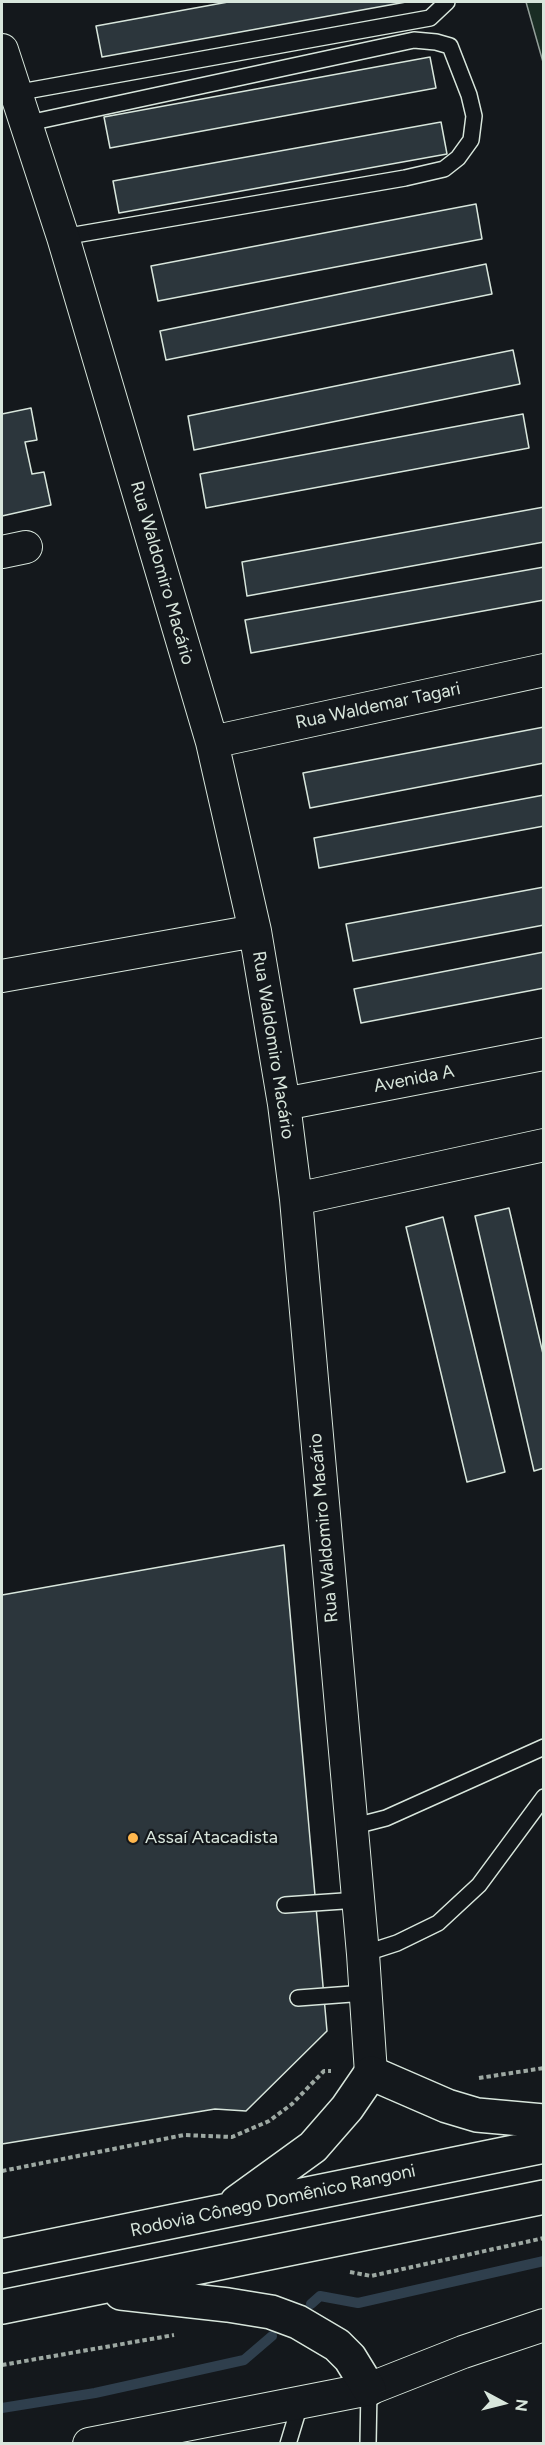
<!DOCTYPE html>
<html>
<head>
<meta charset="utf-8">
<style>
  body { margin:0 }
  #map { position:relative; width:545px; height:2445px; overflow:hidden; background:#14181c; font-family:Figtree,sans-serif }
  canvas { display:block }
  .frame { position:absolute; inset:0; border:3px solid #d8e6dc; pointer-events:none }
  .north { position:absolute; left:473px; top:2373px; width:60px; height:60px; -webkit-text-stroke:4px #14181c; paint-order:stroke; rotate:97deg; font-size:16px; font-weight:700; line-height:24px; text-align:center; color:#d8e6dc }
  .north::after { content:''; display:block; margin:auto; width:21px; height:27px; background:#d8e6dc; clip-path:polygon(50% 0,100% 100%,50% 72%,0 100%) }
</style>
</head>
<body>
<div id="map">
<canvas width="545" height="2445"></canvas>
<div class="frame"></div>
<div class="north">N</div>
</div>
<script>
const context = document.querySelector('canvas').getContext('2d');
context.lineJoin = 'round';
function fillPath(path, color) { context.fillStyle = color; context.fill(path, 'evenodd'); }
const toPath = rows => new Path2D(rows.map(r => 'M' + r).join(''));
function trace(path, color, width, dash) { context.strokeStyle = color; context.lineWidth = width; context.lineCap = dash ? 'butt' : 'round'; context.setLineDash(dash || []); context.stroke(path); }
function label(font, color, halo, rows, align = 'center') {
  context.font = font + ' Figtree,sans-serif'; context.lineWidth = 4.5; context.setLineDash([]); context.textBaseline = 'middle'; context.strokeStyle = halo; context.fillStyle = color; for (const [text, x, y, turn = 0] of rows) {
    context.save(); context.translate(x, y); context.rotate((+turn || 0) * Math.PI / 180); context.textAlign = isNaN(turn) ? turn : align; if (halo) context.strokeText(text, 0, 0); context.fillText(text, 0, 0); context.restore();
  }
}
const green = toPath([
  [526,2,543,2,543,62,526,2]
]);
const stream = toPath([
  [311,2304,320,2296,358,2303,544,2261],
  [2,2408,95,2393,244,2360,272,2336]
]);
const building = toPath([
  [228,2,406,2,102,57,96,26,228,2],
  [430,57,436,88,110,148,104,117,430,57],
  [441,122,447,154,119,213,113,181,441,122],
  [476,204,482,239,158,301,151,266,476,204],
  [486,264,492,294,166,360,160,331,486,264],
  [513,350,520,384,194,450,188,416,513,350],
  [31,408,37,440,25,442,32,474,44,472,51,505,2,516,2,414,31,408],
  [523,414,529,448,206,508,200,474,523,414],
  [544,507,544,542,247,596,242,562,544,507],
  [544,567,544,600,251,653,245,620,544,567],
  [544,727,544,763,310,808,303,773,544,727],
  [544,795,544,826,319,868,314,838,544,795],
  [544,887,544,925,353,961,346,924,544,887],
  [544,952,544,988,361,1023,354,989,544,952],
  [509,1208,544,1358,544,1468,534,1471,475,1216,509,1208],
  [443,1217,505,1472,467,1482,406,1227,443,1217],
  [284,1545,327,2031,246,2111,215,2109,2,2144,2,1595,284,1545]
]);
const path = toPath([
  [479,2078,544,2068],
  [2,2171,184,2135,232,2137,269,2121,292,2104,324,2071,331,2071],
  [350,2272,371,2276,544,2238],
  [2,2365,174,2335]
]);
const service = toPath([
  [15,93,430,18,447,2],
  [24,124,414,40,436,42,450,46,469,95,474,116,471,140,458,158,444,169,405,178,63,237],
  [351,1827,386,1818,544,1747],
  [285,1905,358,1900],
  [363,1954,397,1943,438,1923,479,1885,544,1797],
  [298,1998,365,1993],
  [288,2444,301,2401],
  [368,2444,369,2389]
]);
const minor = toPath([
  [2,50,63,237,212,742,255,931,284,1104,296,1199,363,1954,371,2073],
  [2,552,26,547],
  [212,742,544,670],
  [2,976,255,931],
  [284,1104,544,1054],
  [296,1199,544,1145],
  [89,2444,369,2389,463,2352,544,2325]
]);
const motorway = toPath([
  [237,2202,313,2147,347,2108,371,2073,447,2106,477,2115,544,2121],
  [2,2256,544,2146],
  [121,2293,228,2305,271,2312,298,2322,337,2345,350,2358,369,2389],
  [2,2307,544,2197]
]);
const markers = [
  [133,1838,6,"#ffb74d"]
];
const streetNames = [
  ["Rua Waldomiro Macário",162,573,74],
  ["Rua Waldemar Tagari",378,706,-12],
  ["Rua Waldomiro Macário",273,1045,81],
  ["Avenida A",414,1079,-11],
  ["Rua Waldomiro Macário",324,1528,-95],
  ["Rodovia Cônego Domênico Rangoni",273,2201,-12]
];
const poiNames = [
  ["Assaí Atacadista",145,1838]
];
fillPath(green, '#1a2d24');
trace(green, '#939e99', 1.5);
trace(stream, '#2f3f4d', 10);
fillPath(building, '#2c363c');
trace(building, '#d8e6dc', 1.5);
trace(service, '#d8e6dc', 18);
trace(minor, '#d8e6dc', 34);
trace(motorway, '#d8e6dc', 36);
trace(path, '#9da8a2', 4, [4.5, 3]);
trace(service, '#14181c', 15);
trace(minor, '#14181c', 32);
trace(motorway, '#14181c', 33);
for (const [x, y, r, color] of markers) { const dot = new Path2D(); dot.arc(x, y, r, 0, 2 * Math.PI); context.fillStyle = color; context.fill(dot); trace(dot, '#14181c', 2); }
label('18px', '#d8e6dc', '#14181c', streetNames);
label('18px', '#d8e6dc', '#14181c', poiNames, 'left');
</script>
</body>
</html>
